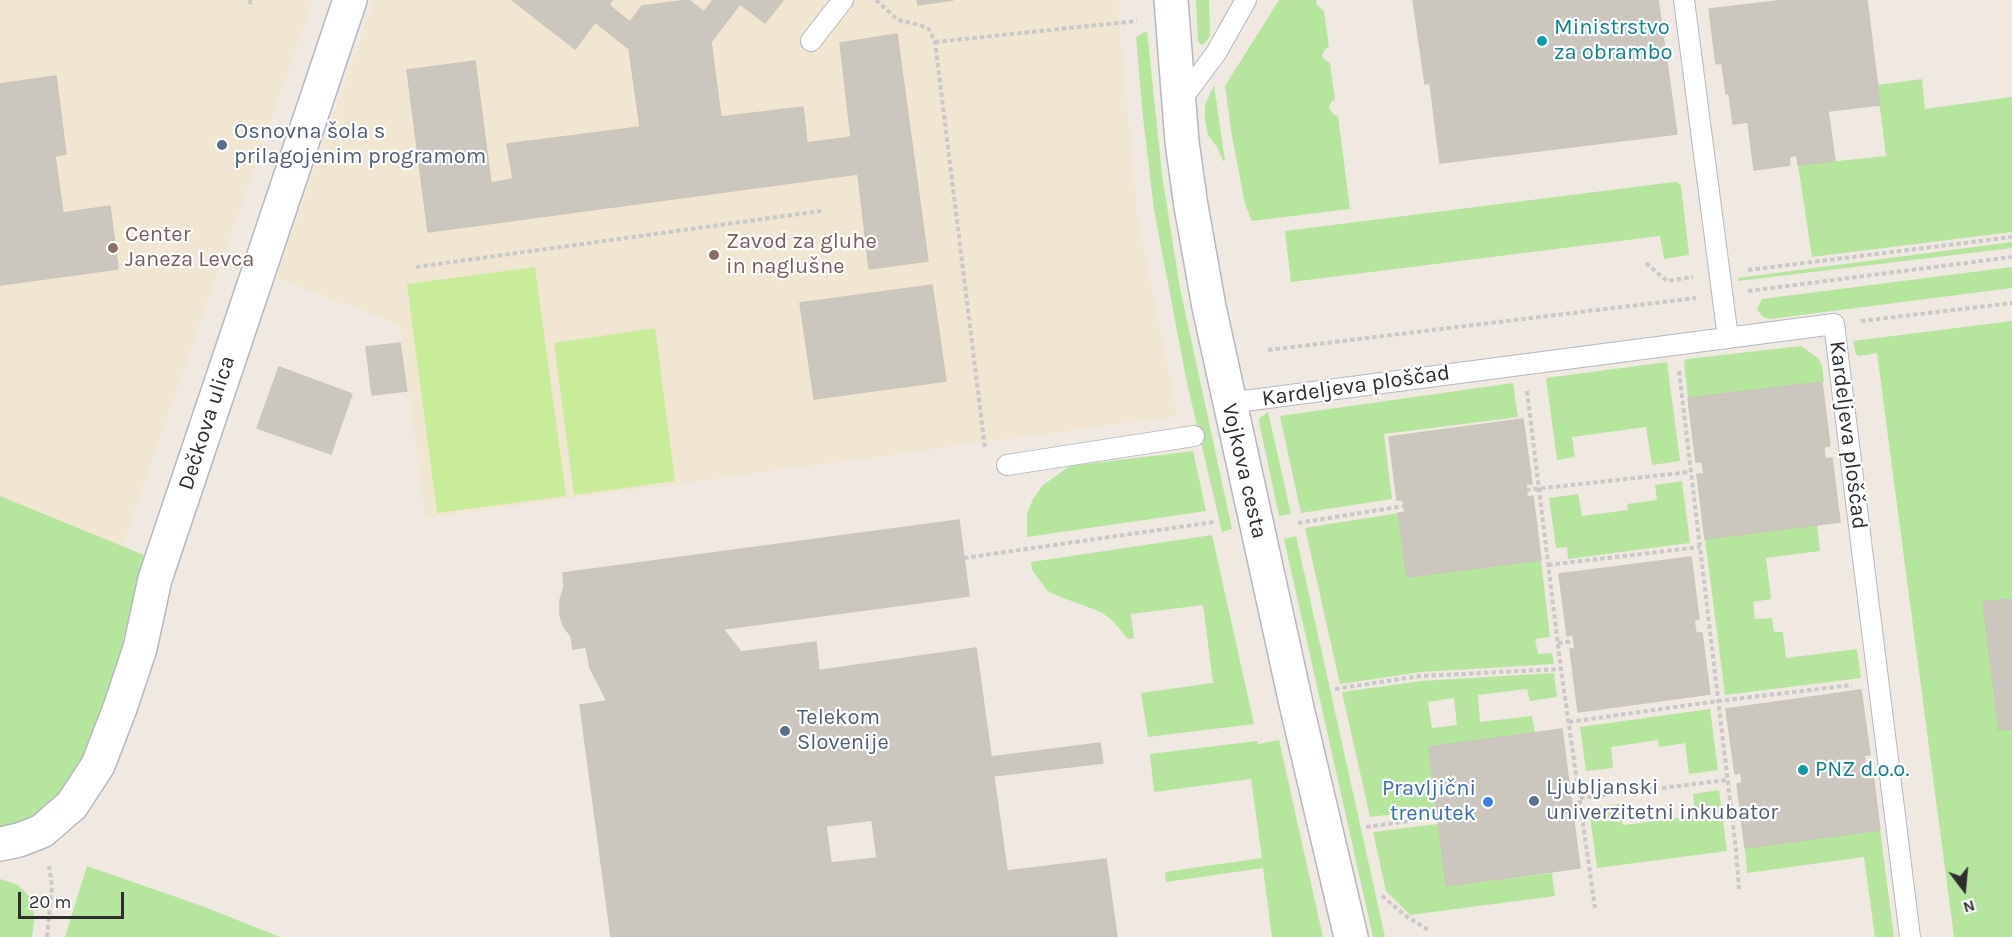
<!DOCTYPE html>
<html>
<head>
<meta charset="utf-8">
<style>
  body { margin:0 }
  #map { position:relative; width:2012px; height:937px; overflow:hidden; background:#efe9e1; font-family:Karla,sans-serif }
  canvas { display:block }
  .north { position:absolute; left:1934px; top:859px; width:60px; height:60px; -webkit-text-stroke:4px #fff; paint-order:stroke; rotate:164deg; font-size:16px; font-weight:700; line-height:24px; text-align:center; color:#2e2e2e }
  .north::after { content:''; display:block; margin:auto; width:21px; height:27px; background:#2e2e2e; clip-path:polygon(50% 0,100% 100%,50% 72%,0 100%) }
  .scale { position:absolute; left:18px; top:892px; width:106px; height:27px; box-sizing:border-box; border:3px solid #2e2e2e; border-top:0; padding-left:8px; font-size:18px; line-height:21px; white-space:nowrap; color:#2e2e2e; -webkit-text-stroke:4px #fff; paint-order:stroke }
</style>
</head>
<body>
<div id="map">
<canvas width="2012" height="937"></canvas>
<div class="north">N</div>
<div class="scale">20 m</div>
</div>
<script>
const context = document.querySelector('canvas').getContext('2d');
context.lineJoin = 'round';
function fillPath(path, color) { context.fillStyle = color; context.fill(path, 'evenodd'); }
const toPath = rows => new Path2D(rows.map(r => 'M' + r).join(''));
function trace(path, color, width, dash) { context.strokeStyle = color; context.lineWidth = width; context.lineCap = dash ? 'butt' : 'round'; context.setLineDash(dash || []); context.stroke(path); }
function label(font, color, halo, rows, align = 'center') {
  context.font = font + ' Karla,sans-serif'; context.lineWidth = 4.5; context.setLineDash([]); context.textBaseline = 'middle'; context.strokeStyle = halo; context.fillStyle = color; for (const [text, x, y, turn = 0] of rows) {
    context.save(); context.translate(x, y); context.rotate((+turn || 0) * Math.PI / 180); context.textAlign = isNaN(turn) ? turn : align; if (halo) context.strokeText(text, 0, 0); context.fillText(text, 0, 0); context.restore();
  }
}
const education = toPath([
  [0,0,313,0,122,547,0,496],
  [374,0,1119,0,1119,22,1138,219,1178,416,425,518,400,325,276,278]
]);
const green = toPath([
  [1196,0,1209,0,1210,36,1203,45,1200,44,1198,41],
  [1279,0,1316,0,1317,5,1324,11,1329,47,1325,49,1322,55,1324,59,1330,63,1335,100,1332,101,1329,107,1333,114,1338,116,1350,209,1252,221,1245,204,1232,136,1225,86],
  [1147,31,1162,175,1180,288,1232,529,1222,532,1187,383,1154,210,1143,117,1136,37],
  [1922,79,1925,109,2012,97,2012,232,1812,257,1798,165,1886,156,1877,85],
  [1214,85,1225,161,1223,161,1217,147,1208,135,1205,120,1205,105],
  [1674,182,1677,182,1681,186,1689,255,1664,259,1660,236,1291,282,1285,231],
  [2012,242,2012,248,1738,281,1738,278],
  [2012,267,2012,288,1770,319,1763,317,1757,309,1762,299],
  [2012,321,2012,599,1984,602,1999,730,2012,729,2012,937,1954,937,1877,353,1859,356,1856,354,1853,341],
  [1801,346,1818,358,1822,366,1824,382,1688,398,1684,362,1687,359],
  [1667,362,1680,461,1652,465,1646,427,1572,437,1575,457,1557,460,1546,378],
  [1513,383,1518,417,1384,434,1392,499,1301,513,1280,416],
  [1268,412,1291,514,1279,516,1259,422,1260,418],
  [1193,451,1206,511,1027,537,1027,514,1033,499,1043,485,1070,466],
  [1682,481,1690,543,1568,559,1567,547,1556,548,1549,498,1578,494,1582,516,1628,510,1627,504,1657,500,1655,485],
  [0,496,144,555,112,686,81,764,65,787,52,801,27,820,0,830],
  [1398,513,1407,577,1541,560,1550,637,1535,639,1538,654,1552,653,1554,664,1421,672,1340,684,1305,528],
  [1817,525,1820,551,1766,558,1771,599,1753,602,1755,619,1772,618,1774,632,1783,632,1786,658,1857,649,1861,678,1725,695,1705,539],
  [1212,535,1254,724,1148,737,1141,693,1213,683,1203,605,1131,614,1134,638,1128,639,1113,621,1101,612,1053,594,1047,590,1032,570,1031,562],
  [1296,536,1385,937,1373,937,1284,539],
  [1554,673,1557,697,1530,701,1527,689,1478,695,1480,722,1532,716,1535,733,1429,747,1436,809,1370,817,1342,692,1421,681],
  [1454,698,1457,725,1432,728,1428,702],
  [1710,709,1718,770,1689,774,1685,743,1659,747,1658,740,1611,747,1613,768,1586,771,1580,727],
  [1279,740,1323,937,1272,937,1263,868,1166,882,1165,872,1262,858,1251,779,1154,792,1150,754,1257,741,1258,744],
  [1719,790,1727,851,1597,868,1589,808,1620,804,1623,825,1695,816,1693,794],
  [1438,824,1447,886,1552,873,1555,896,1410,915,1386,891,1373,832],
  [1880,830,1894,937,1875,937,1864,857,1747,873,1745,848],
  [87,866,202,906,280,937,65,937],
  [0,879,18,885,33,900,34,921,32,937,0,937]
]);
const pitch = toPath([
  [535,267,566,496,437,513,407,284],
  [655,328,675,481,574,495,554,343]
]);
const building = toPath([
  [512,0,612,0,609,5,630,22,642,6,689,0,704,12,713,0,783,0,765,23,740,4,711,42,721,117,803,107,807,143,851,137,840,43,897,34,928,261,869,269,858,174,428,232,407,70,475,61,491,183,513,179,507,144,640,127,629,49,595,22,575,49,512,0],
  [917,0,953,0,918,5,917,0],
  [1413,0,1658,0,1677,134,1440,163,1430,83,1425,84,1413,0],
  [1786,0,1867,0,1880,105,1828,111,1835,161,1798,165,1797,155,1789,157,1790,165,1754,170,1748,122,1733,124,1729,93,1726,94,1722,63,1716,64,1709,9,1786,0],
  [56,76,66,154,55,156,63,213,110,206,118,269,0,285,0,84,56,76],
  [932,285,946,381,814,399,800,303,932,285],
  [400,343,407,391,372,395,366,347,400,343],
  [279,367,352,394,331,454,257,428,279,367],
  [1822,382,1830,446,1824,447,1825,459,1832,458,1840,522,1705,539,1697,474,1704,474,1702,462,1696,462,1688,398,1822,382],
  [1523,419,1532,484,1526,484,1527,497,1533,496,1541,560,1407,577,1398,513,1405,512,1403,500,1397,500,1389,437,1523,419],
  [959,520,969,596,723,629,741,652,753,680,976,648,1007,871,1106,859,1117,937,611,937,580,705,607,701,590,668,586,647,573,649,571,636,564,627,560,616,560,600,564,587,563,573,959,520],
  [872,820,877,858,831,863,826,826,872,820],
  [1691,557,1699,619,1694,620,1696,633,1702,633,1710,694,1578,712,1570,649,1575,649,1573,635,1567,636,1559,574,1691,557],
  [2012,599,2012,729,1999,730,1983,602,2012,599],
  [816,642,819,671,753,680,741,652,816,642],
  [1861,690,1870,755,1864,755,1866,767,1872,766,1880,830,1745,848,1737,784,1742,783,1741,773,1735,774,1726,709,1861,690],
  [1562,729,1580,868,1446,886,1429,747,1562,729],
  [1100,743,1103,763,993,776,991,757,1100,743]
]);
const path = toPath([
  [250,0,251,8],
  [876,0,898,20,920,25,929,29,935,42,985,448],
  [935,42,1137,21],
  [1646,263,1667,281,1693,277],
  [416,267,821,211],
  [1748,270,2012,237],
  [1748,291,2012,257],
  [1861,321,2012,303],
  [1268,350,1696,298],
  [1679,371,1736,850,1739,889],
  [1527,391,1561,669,1595,908],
  [1526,490,1690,472],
  [1298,523,1404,506],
  [964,558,1214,522],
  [1548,565,1700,547],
  [1558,643,1574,641],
  [1335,689,1420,676,1561,669],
  [1569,722,1718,701,1852,685],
  [1580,798,1727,780],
  [1366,827,1437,817],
  [1382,896,1406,916,1430,931],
  [47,937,52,886,49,866]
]);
const service = toPath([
  [1684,0,1728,338],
  [811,41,843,0],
  [1178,104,1216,53,1246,0],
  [1229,403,1834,324,1910,937],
  [1007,465,1194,436]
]);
const minor = toPath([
  [0,844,19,840,42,831,72,805,98,765,120,708,140,648,155,579,350,0]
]);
const tertiary = toPath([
  [1171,0,1182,142,1191,206,1209,307,1297,708,1351,937]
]);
const markers = [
  [1542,41,6,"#0f9aa8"],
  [222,145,6,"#5c6f8a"],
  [113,248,6,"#8d6e63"],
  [714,255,6,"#8d6e63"],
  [785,731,6,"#5c6f8a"],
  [1803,770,6,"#0f9aa8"],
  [1534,801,6,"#5c6f8a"],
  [1488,802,6,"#3f7fe0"]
];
const cultureNames = [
  ["Ministrstvo",1554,28],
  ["za obrambo",1554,53],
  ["PNZ d.o.o.",1815,770]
];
const serviceNames = [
  ["Osnovna šola s",234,132],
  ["prilagojenim programom",234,157],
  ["Telekom",797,718],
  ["Slovenije",797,743],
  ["Ljubljanski",1546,788],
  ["univerzitetni inkubator",1546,813]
];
const educationNames = [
  ["Center",125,235],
  ["Janeza Levca",125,260],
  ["Zavod za gluhe",726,242],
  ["in naglušne",726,267]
];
const streetNames = [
  ["Kardeljeva ploščad",1356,386,-8],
  ["Dečkova ulica",207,423,-72],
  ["Kardeljeva ploščad",1848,435,83],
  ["Vojkova cesta",1244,471,77]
];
const shopNames = [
  ["Pravljični",1476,789],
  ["trenutek",1476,814]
];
fillPath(education, '#f0e6d1');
fillPath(green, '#b6e59e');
fillPath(pitch, '#c9ec9a');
fillPath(building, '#cbc7bf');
trace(building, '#cbc5ba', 1.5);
trace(service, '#b4b7c1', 22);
trace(minor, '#b4b7c1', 36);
trace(tertiary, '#b4b7c1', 36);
trace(path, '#c9c9c9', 4, [4.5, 3]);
trace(service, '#fff', 20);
trace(minor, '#fff', 33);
trace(tertiary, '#fff', 33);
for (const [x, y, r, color] of markers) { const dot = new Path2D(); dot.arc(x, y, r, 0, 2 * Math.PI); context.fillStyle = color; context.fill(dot); trace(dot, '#fff', 2); }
label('22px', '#0d838f', '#fff', cultureNames, 'left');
label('22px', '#4e5e75', '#fff', serviceNames, 'left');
label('22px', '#785e54', '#fff', educationNames, 'left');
label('22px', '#2e2e2e', '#fff', streetNames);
label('22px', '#366cbe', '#fff', shopNames, 'right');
</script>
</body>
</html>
